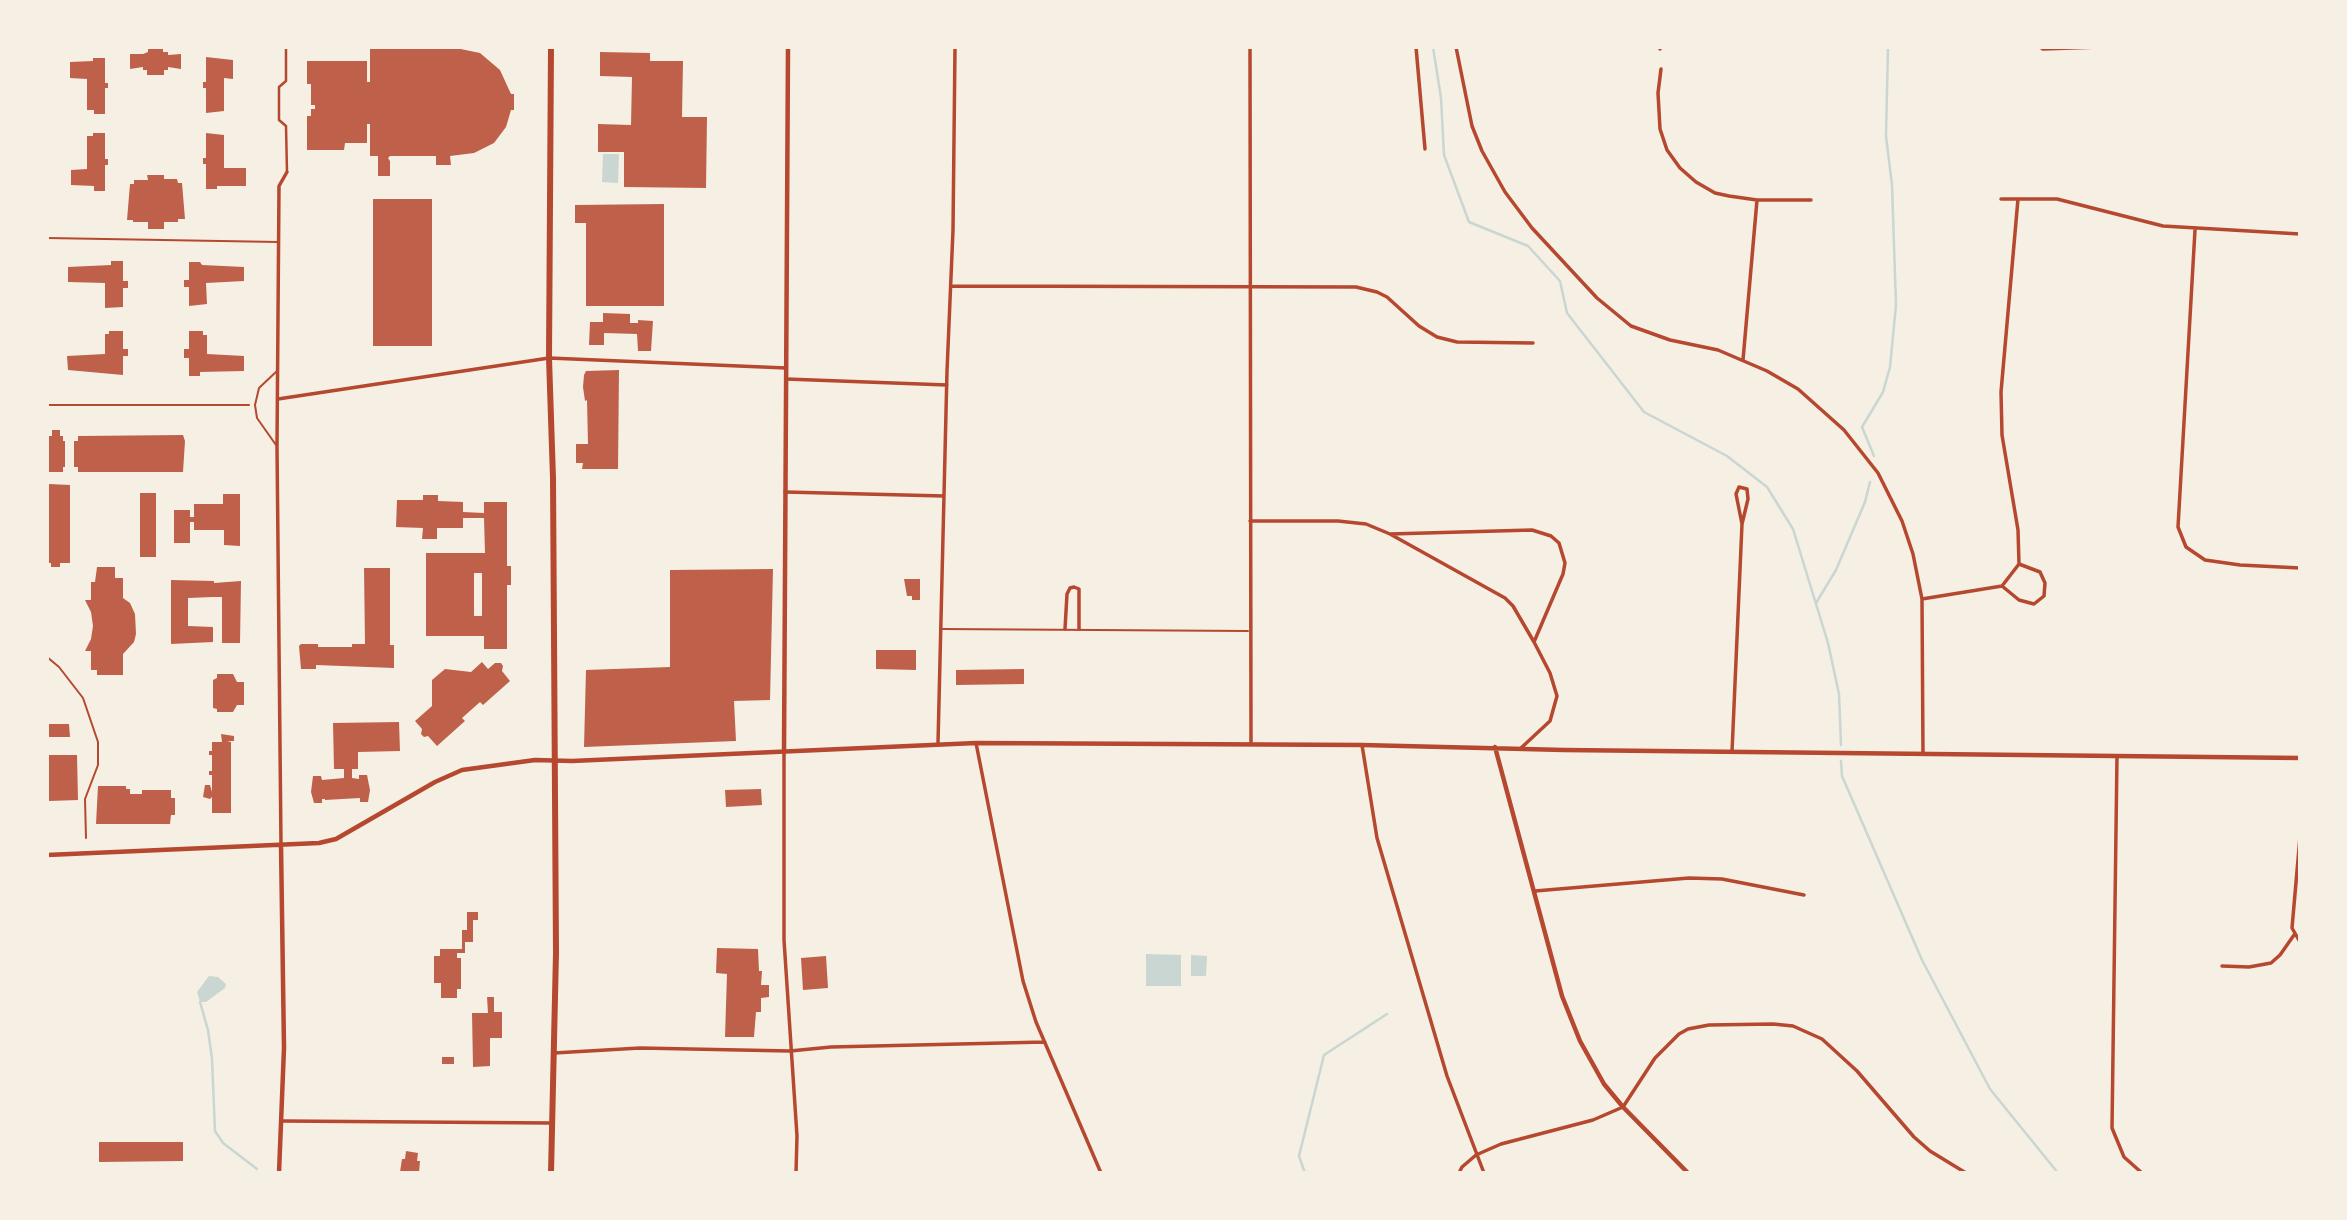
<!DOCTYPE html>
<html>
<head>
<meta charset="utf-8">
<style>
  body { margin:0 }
  #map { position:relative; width:2347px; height:1220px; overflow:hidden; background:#f6efe4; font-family:Quicksand,sans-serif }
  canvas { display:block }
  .frame { position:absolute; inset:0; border:49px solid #f6efe4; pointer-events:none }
</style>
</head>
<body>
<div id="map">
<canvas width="2347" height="1220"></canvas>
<div class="frame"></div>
</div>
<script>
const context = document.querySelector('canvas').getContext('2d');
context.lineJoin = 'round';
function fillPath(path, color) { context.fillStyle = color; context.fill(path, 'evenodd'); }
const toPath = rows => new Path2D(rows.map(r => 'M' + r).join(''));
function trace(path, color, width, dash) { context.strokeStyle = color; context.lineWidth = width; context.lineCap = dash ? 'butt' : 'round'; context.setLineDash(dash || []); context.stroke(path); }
const water = toPath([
  [603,154,619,154,618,183,602,182],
  [1146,954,1181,955,1181,986,1146,986],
  [1191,955,1207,956,1206,976,1191,976],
  [209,976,218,977,226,984,225,988,206,1002,200,1002,197,992]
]);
const stream = toPath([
  [1433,47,1441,98,1444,155,1469,222,1528,246,1560,281,1567,313,1644,412,1727,456,1767,487,1793,529,1828,643,1839,694,1841,745],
  [1874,456,1862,427,1883,392,1890,367,1896,305,1892,185,1886,136,1888,47],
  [1816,603,1836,570,1865,502,1870,482],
  [1841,761,1842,776,1922,960,1990,1089,2058,1173],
  [200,1002,208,1030,212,1059,215,1131,223,1143,257,1169],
  [1305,1173,1299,1156,1324,1055,1387,1014]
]);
const building = toPath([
  [148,47,163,47,163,52,168,52,168,55,181,54,181,69,168,67,168,70,164,70,164,75,147,75,147,70,143,70,143,67,130,69,130,54,143,54,148,52],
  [435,47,451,47,480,53,500,70,511,94,514,94,514,110,511,110,506,127,494,143,474,153,450,156,451,165,436,165,436,156,390,156,388,158,390,161,390,176,378,176,378,156,370,156,370,124,367,124,367,143,345,143,344,150,307,150,307,116,311,116,311,109,315,109,315,105,311,105,311,84,307,84,307,61,367,61,367,82,370,82,370,48],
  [600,52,650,53,650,61,683,61,682,117,707,117,706,188,624,187,624,152,598,152,598,124,631,125,632,77,600,76],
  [206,57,233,60,233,79,224,78,224,111,206,113,206,88,203,88,203,82,206,82],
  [93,58,105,58,105,83,108,83,108,88,105,88,105,114,94,114,94,110,87,110,87,79,70,78,70,62,93,61],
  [93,133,105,133,105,159,108,159,108,165,105,165,105,191,94,191,94,186,71,185,71,170,87,169,87,136,93,136],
  [206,133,224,135,224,168,246,168,246,186,217,186,217,189,206,189,206,164,203,164,203,158,206,158],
  [147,175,164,175,164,179,177,179,178,183,182,183,185,219,178,219,178,222,164,222,164,229,148,229,148,222,133,222,133,220,127,220,130,184,134,184,134,180,148,180],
  [373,199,432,199,432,346,373,346],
  [664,204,664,306,586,306,586,223,575,223,575,205],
  [111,261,123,261,123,281,128,281,128,288,123,288,123,307,105,308,105,283,68,282,68,267,111,265],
  [189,262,200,262,202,265,244,267,244,281,206,283,207,304,189,306,189,287,184,287,184,280,189,280],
  [603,313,630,314,630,323,638,323,638,320,653,321,651,351,638,351,637,334,604,333,604,345,589,345,590,322,603,322],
  [109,331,123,331,123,349,128,349,128,356,123,356,123,375,68,370,67,356,105,354,105,334,109,334],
  [189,331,203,331,203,335,207,335,207,354,244,356,244,371,200,372,200,376,189,376,189,358,184,358,184,349,189,349],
  [619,370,618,469,582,469,583,463,576,463,576,444,588,444,587,400,585,401,583,387,584,375,586,371],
  [52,430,60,430,60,436,63,436,63,441,65,441,65,467,63,467,63,472,47,472,47,436,52,436],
  [183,435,185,441,183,472,78,472,78,467,74,467,74,441,78,441,78,436],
  [49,484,70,485,70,563,60,563,60,567,51,567,51,563,47,563],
  [140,493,156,493,156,557,140,557],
  [223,494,240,494,240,546,224,545,224,530,194,530,194,522,190,522,190,543,174,543,174,510,190,510,190,517,194,517,194,504,223,504],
  [423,495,438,495,438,501,463,502,463,512,484,513,484,502,507,502,507,566,511,566,511,585,507,585,507,649,484,649,484,636,426,636,426,553,485,553,484,518,463,518,463,528,437,528,437,539,422,539,423,528,396,527,397,500,423,500],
  [474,573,482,573,482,616,474,616],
  [97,567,115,567,115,578,123,578,123,598,130,603,135,614,136,634,134,642,123,654,123,675,97,675,97,670,91,670,91,651,85,651,91,639,93,626,91,612,85,600,91,600,91,582,95,582],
  [364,568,390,568,390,645,394,645,394,668,316,665,316,669,301,669,299,646,301,644,318,644,318,647,352,647,352,644,365,644],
  [773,569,770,700,734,701,736,741,584,747,586,670,670,667,670,570],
  [904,579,920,579,920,600,912,600,912,596,907,596],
  [171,580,214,581,214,583,241,581,240,643,222,643,222,597,213,597,188,598,188,626,213,627,213,642,171,644],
  [876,650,916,650,916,670,876,669],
  [482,662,488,669,495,663,501,663,503,666,502,671,510,681,483,705,480,702,462,718,465,721,437,746,428,736,424,737,421,734,422,729,415,721,432,706,432,680,445,669,471,672],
  [1024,669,1024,684,956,685,956,670],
  [217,674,233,674,237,682,244,682,244,705,237,705,233,712,217,712,217,709,213,708,213,680,217,678],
  [399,722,400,751,358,752,358,769,352,769,352,778,359,779,359,775,367,775,370,790,368,802,360,802,360,798,325,800,325,799,322,799,322,803,314,803,311,792,313,776,321,776,322,780,344,778,344,769,334,769,333,723],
  [47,724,69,724,70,737,47,737],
  [221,734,234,736,234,741,227,741,231,742,231,813,212,813,212,797,210,799,203,797,205,785,210,785,212,792,212,775,209,775,209,771,212,771,212,755,209,755,209,751,212,751,212,742,222,742],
  [47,755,77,755,78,800,49,801],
  [98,786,126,786,126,789,130,789,130,794,142,794,142,790,171,790,171,798,175,798,175,815,171,815,170,824,96,824],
  [761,789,762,805,726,807,725,790],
  [467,912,478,912,478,920,473,920,473,942,465,942,465,953,457,953,457,958,461,958,461,989,457,989,457,998,441,998,441,983,434,983,434,956,440,956,440,949,462,949,462,930,467,930],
  [717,948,758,949,759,971,762,971,761,985,769,985,769,997,761,998,761,1012,756,1012,754,1037,725,1037,727,974,716,973],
  [826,956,828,988,803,990,801,958],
  [487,997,494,997,494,1012,502,1012,502,1038,490,1038,490,1066,473,1067,472,1013,488,1013],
  [442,1057,454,1057,454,1064,442,1064],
  [99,1142,183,1142,183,1161,99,1162],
  [406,1151,418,1153,417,1161,420,1161,419,1173,400,1172,402,1159,405,1159]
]);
const path = toPath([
  [47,405,249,405],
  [47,657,59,667,83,698,98,742,98,765,85,799,86,838]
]);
const service = toPath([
  [47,238,278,242],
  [276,445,257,418,255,405,259,388,277,371],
  [942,629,1248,631]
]);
const pedestrian = toPath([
  [286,47,286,81,279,87,279,120,286,126,287,172]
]);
const minor = toPath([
  [1250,47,1251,744],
  [1416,47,1425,149],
  [1456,47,1472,126,1482,151,1505,192,1532,228,1597,298,1631,326,1670,340,1718,350,1767,371,1798,389,1844,430,1878,473,1902,521,1913,554,1922,599,1923,754],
  [1660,47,1660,49],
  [2040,47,2043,49,2100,47],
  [1661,69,1658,93,1660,129,1667,150,1680,168,1696,182,1715,193,1729,196,1757,200,1811,200],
  [2001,199,2057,199,2163,226,2300,234],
  [2195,230,2178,527,2186,547,2205,560,2240,565,2300,568],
  [951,286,1356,287,1377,292,1387,297,1419,326,1437,337,1457,342,1533,343],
  [1743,360,1757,200],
  [786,379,947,385],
  [278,399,549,358,786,368],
  [1739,487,1747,489,1748,499,1742,524,1736,494,1739,487],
  [785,492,944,496],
  [1250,521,1338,521,1366,524,1390,534,1505,598,1513,606,1534,642,1550,673,1557,696,1550,721,1521,748],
  [1390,534,1532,530,1551,536,1559,543,1565,563,1563,574,1534,642],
  [2002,586,2019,600,2034,604,2044,596,2045,583,2040,572,2019,564],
  [1922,599,2002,586,2019,564,2018,530,2002,435,2001,392,2018,199],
  [1065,629,1067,594,1070,588,1074,587,1079,589,1079,629],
  [938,743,947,371,953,230,955,47],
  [976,743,1023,981,1036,1022,1101,1173],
  [1362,745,1377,838,1447,1076,1484,1173],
  [784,751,784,940,797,1136,796,1173],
  [1732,752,1742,524],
  [2117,756,2112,1128,2124,1157,2142,1173],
  [2300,837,2292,928,2300,942],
  [281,845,277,446,279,186,287,172],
  [1535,891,1689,878,1722,879,1804,895],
  [2222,966,2249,967,2271,963,2280,955,2294,935],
  [554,1053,640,1048,790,1051,831,1047,1045,1042],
  [282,1121,551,1123],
  [1459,1173,1462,1167,1476,1155,1501,1144,1593,1120,1623,1107,1655,1058,1679,1034,1688,1029,1709,1025,1773,1024,1793,1026,1822,1039,1857,1071,1914,1137,1930,1151,1966,1173]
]);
const tertiary = toPath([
  [1495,747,1562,996,1580,1041,1604,1084,1623,1107,1688,1173],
  [784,751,788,47],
  [47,855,319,843,336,839,435,782,462,770,535,760,572,761,976,743,1362,745,1564,750,2300,758],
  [279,1173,284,1048,281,845]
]);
const primary = toPath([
  [551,47,549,358,553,478,556,953,551,1173]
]);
fillPath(water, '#c9d6d2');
trace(stream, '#c9d6d2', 2.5);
fillPath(building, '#bf614a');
trace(path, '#b5482f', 2);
trace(service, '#b5482f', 2);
trace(pedestrian, '#b5482f', 2.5);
trace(minor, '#b5482f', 3.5);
trace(tertiary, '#b5482f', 4.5);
trace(primary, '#b5482f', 6);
</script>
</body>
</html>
